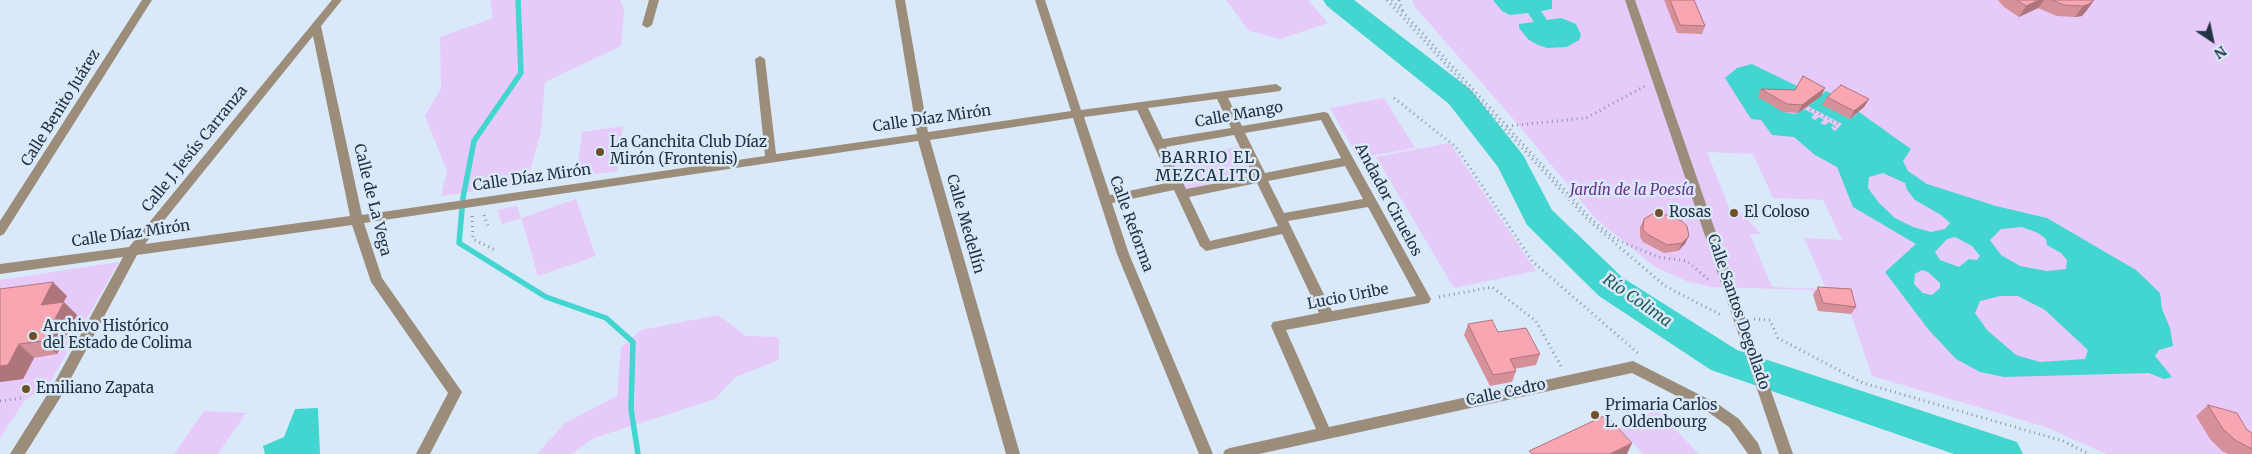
<!DOCTYPE html>
<html>
<head>
<meta charset="utf-8">
<style>
  body { margin:0 }
  #map { position:relative; width:2252px; height:454px; overflow:hidden; background:#dae9fa; font-family:Merriweather,serif }
  canvas { display:block }
  .north { position:absolute; left:2187px; top:15px; width:50px; height:50px; -webkit-text-stroke:4px #dae9fa; paint-order:stroke; rotate:146deg; font-size:14px; font-weight:700; line-height:20px; text-align:center; color:#233241 }
  .north::after { content:''; display:block; margin:auto; width:18px; height:22px; background:#233241; clip-path:polygon(50% 0,100% 100%,50% 72%,0 100%) }
</style>
</head>
<body>
<div id="map">
<canvas width="2252" height="454"></canvas>
<div class="north">N</div>
</div>
<script>
const context = document.querySelector('canvas').getContext('2d');
context.lineJoin = 'round';
function fillPath(path, color) { context.fillStyle = color; context.fill(path, 'evenodd'); }
const toPath = rows => new Path2D(rows.map(r => 'M' + r).join(''));
function trace(path, color, width, dash) { context.strokeStyle = color; context.lineWidth = width; context.lineCap = dash ? 'butt' : 'round'; context.setLineDash(dash || []); context.stroke(path); }
function label(font, color, halo, rows, align = 'center') {
  context.font = font + ' Merriweather,serif'; context.lineWidth = 5; context.setLineDash([]); context.textBaseline = 'middle'; context.strokeStyle = halo; context.fillStyle = color; for (const [text, x, y, turn = 0] of rows) {
    context.save(); context.translate(x, y); context.rotate((+turn || 0) * Math.PI / 180); context.textAlign = isNaN(turn) ? turn : align; if (halo) context.strokeText(text, 0, 0); context.fillText(text, 0, 0); context.restore();
  }
}
const green = toPath([
  [490,0,620,0,624,9,621,46,545,82,541,132,526,184,441,196,447,171,425,116,441,88,440,37,493,18],
  [1226,0,1308,0,1328,23,1280,39,1249,31],
  [1412,0,2252,0,2252,454,2106,454,2046,427,1872,376,1845,297,1813,295,1812,290,1711,287,1686,281,1655,267,1595,218,1522,129,1415,7],
  [1707,152,1753,154,1773,198,1823,200,1842,240,1804,238,1826,289,1772,287,1750,234,1761,234,1748,220,1758,220,1751,213,1731,212],
  [1384,98,1415,148,1358,158,1330,108],
  [623,126,617,171,576,177,582,132],
  [1450,143,1536,271,1454,288,1376,157],
  [1241,146,1255,175,1185,189,1172,159],
  [576,199,596,256,538,276,521,218,502,224,497,210,517,206,521,218],
  [119,262,48,386,25,400,0,438,0,280],
  [718,315,746,336,779,337,779,360,736,377,715,399,594,438,571,454,537,454,565,423,617,396,621,348,641,330],
  [1657,410,1699,454,1643,454,1619,428],
  [204,411,246,413,218,454,174,454]
]);
const water = toPath([
  [1493,0,1552,0,1552,9,1541,11,1547,20,1561,18,1576,24,1581,35,1579,40,1567,47,1547,48,1538,45,1529,40,1519,28,1519,24,1534,22,1528,13,1510,15,1502,11],
  [1752,64,1797,86,1797,93,1783,112,1795,114,1804,109,1814,114,1811,118,1815,120,1819,117,1824,120,1820,123,1825,125,1829,122,1834,125,1831,128,1835,131,1842,124,1808,106,1826,91,1834,95,1850,119,1859,112,1911,149,1903,161,1908,171,1927,184,1996,206,2047,218,2136,270,2160,293,2162,309,2170,328,2173,346,2159,350,2155,356,2172,377,2164,379,2149,373,2004,377,1980,372,1956,359,1928,329,1885,272,1916,244,1853,207,1837,167,1815,155,1794,137,1772,135,1761,120,1751,119,1725,78,1737,68],
  [1883,173,1905,183,1907,190,1915,200,1941,215,1950,223,1945,229,1931,232,1913,227,1895,218,1879,203,1868,188,1869,177],
  [2022,227,2038,233,2046,239,2047,245,2061,253,2067,260,2066,269,2047,271,2020,266,2001,255,1990,240,2001,229],
  [1955,237,1972,246,1980,256,1977,260,1969,259,1959,267,1940,260,1935,252,1947,239],
  [1922,270,1928,272,1940,283,1940,288,1932,295,1923,293,1914,284,1915,274],
  [2000,296,2018,296,2045,310,2088,350,2085,359,2040,362,2016,355,1987,330,1975,313,1980,301],
  [318,408,320,454,265,454,263,446,284,437,295,409]
]);
const stream = toPath([
  [518,0,521,73,474,141,463,198,459,243,546,297,606,318,633,342,631,409,638,454]
]);
const river = toPath([
  [1323,0,1354,0,1471,90,1523,155,1552,210,1623,278,1737,350,2017,442,2023,454,1954,454,1711,370,1599,296,1527,225,1498,167,1449,104,1327,6,1323,0]
]);
const path = toPath([
  [1387,0,1588,220,1665,286,1723,316],
  [1392,0,1591,219,1615,239,1658,257,1687,261,1710,281],
  [1399,0,1403,11],
  [1394,98,1456,147,1533,262,1638,353],
  [1806,107,1838,124,1833,128],
  [1507,126,1586,118,1645,86],
  [484,215,488,226],
  [472,216,473,239,497,251],
  [1439,297,1492,287,1536,321,1562,368],
  [1754,319,1770,320,1778,338,1863,383,2063,441,2089,454],
  [0,401,22,398]
]);
const minor = toPath([
  [142,0,152,0,4,234,0,236,0,221,142,0],
  [332,0,342,0,321,26,362,215,765,156,755,59,760,56,765,59,776,154,917,134,895,0,905,0,928,132,1071,111,1035,0,1045,0,1081,110,1276,84,1282,88,1280,91,1228,98,1242,126,1324,112,1328,113,1431,299,1429,303,1424,304,1286,330,1329,427,1633,361,1718,404,1739,419,1758,443,1762,454,1748,454,1729,427,1708,412,1632,373,1259,454,1223,454,1225,450,1230,448,1316,429,1271,326,1273,322,1278,321,1319,313,1282,234,1206,251,1200,246,1174,190,1112,203,1129,254,1213,454,1199,454,1117,254,1073,118,930,140,1020,454,1006,454,918,141,364,223,382,278,462,392,430,454,416,454,448,393,371,282,352,225,137,255,62,395,25,454,10,454,52,387,123,257,0,274,0,264,129,247,332,0],
  [313,36,350,216,145,244,313,36],
  [1217,99,1231,128,1163,139,1148,108,1217,99],
  [1137,110,1171,182,1110,195,1084,117,1137,110],
  [1321,120,1341,158,1265,173,1245,133,1321,120],
  [1234,135,1254,176,1186,189,1166,147,1234,135],
  [1345,166,1363,199,1284,213,1268,181,1345,166],
  [1257,183,1278,226,1210,241,1189,197,1257,183],
  [1368,207,1416,296,1332,311,1288,221,1368,207],
  [649,0,659,0,652,25,647,28,642,25,649,0],
  [1625,0,1635,0,1793,454,1779,454,1625,0]
]);
const wall = toPath([
  [1664,0,1694,0,1705,26,1702,34,1677,33],
  [1998,0,2094,0,2087,10,2082,16,2075,17,2057,16,2038,8,2019,17,2004,7],
  [1825,88,1821,96,1798,113,1783,112,1758,97,1761,89,1795,90],
  [1827,97,1869,99,1864,107,1850,119,1822,105],
  [1644,219,1685,244,1678,251,1664,253,1643,242,1640,237,1640,227],
  [1818,287,1856,307,1851,314,1818,311,1813,295],
  [0,289,67,296,63,302,77,315,57,354,34,358,23,379,0,382],
  [1468,324,1498,332,1540,354,1536,365,1514,369,1516,371,1512,382,1490,386,1464,335],
  [2208,405,2252,433,2252,454,2228,454,2222,451,2210,439,2196,416]
]);
const shadedWall = toPath([
  [2039,0,2044,0,2038,8,2019,17,2026,6],
  [2094,0,2087,10,2082,16,2075,17,2083,6],
  [1825,88,1821,96,1798,113,1802,105],
  [1869,99,1864,107,1850,119,1854,111],
  [1689,236,1685,244,1678,251,1682,243],
  [53,282,67,296,54,319,41,305],
  [64,302,77,315,57,354,43,341],
  [19,344,34,358,23,379,0,382,0,366],
  [1632,443,1627,454,1610,454]
]);
const building = toPath([
  [1670,0,1694,0,1705,26,1680,25,1670,0],
  [2017,0,2039,0,2026,6,2017,0],
  [2052,0,2094,0,2089,4,2083,6,2064,5,2052,0],
  [1803,76,1825,88,1802,105,1787,104,1761,89,1795,90,1803,76],
  [1841,85,1869,99,1854,111,1827,97,1841,85],
  [1654,213,1661,213,1682,221,1687,226,1689,236,1682,243,1667,245,1647,234,1643,229,1644,219,1654,213],
  [53,282,41,305,64,302,43,341,19,344,8,365,0,366,0,289,53,282],
  [1818,287,1851,289,1856,307,1823,303,1818,287],
  [1492,320,1498,332,1526,328,1540,354,1510,359,1516,371,1493,375,1468,324,1492,320],
  [2208,405,2237,413,2247,430,2252,433,2252,449,2235,440,2223,429,2208,405],
  [1606,415,1632,443,1610,454,1532,454,1529,451,1606,415]
]);
const markers = [
  [600,152,5,"#6f4f25"],
  [1659,213,5,"#6f4f25"],
  [1734,213,5,"#6f4f25"],
  [33,336,5,"#6f4f25"],
  [26,389,5,"#6f4f25"],
  [1595,415,5,"#6f4f25"]
];
const streetNames = [
  ["Calle Benito Juárez",61,108,-58],
  ["Calle Mango",1239,115,-10],
  ["Calle Díaz Mirón",932,119,-8],
  ["Calle J. Jesús Carranza",195,149,-51],
  ["Calle Díaz Mirón",532,178,-8],
  ["Calle de La Vega",372,200,76],
  ["Andador Ciruelos",1388,200,62],
  ["Calle Medellín",965,224,74],
  ["Calle Reforma",1131,224,70],
  ["Calle Díaz Mirón",131,234,-8],
  ["Lucio Uribe",1348,297,-11],
  ["Calle Santos Degollado",1738,312,71],
  ["Calle Cedro",1506,393,-12]
];
const poiNames = [
  ["La Canchita Club Díaz",610,143],
  ["Mirón (Frontenis)",610,160],
  ["Rosas",1669,213],
  ["El Coloso",1744,213],
  ["Archivo Histórico",43,327],
  ["del Estado de Colima",43,344],
  ["Emiliano Zapata",36,389],
  ["Primaria Carlos",1605,406],
  ["L. Oldenbourg",1605,423]
];
const parkNames = [
  ["Jardín de la Poesía",1632,191]
];
const neighbourhoodNames = [
  ["BARRIO EL",1208,158],
  ["MEZCALITO",1208,176]
];
const waterNames = [
  ["Río Colima",1637,301,35]
];
fillPath(green, '#e6cbfa');
fillPath(water, '#43d5cf');
trace(stream, '#43d5cf', 5.5);
fillPath(river, '#43d5cf');
trace(path, '#8998a8', 3, [1, 4]);
fillPath(minor, '#9c8d7b');
fillPath(wall, '#d59099');
fillPath(shadedWall, '#ae757d');
fillPath(building, '#f8a7b2');
trace(building, '#ae757d', 1);
for (const [x, y, r, color] of markers) { const dot = new Path2D(); dot.arc(x, y, r, 0, 2 * Math.PI); context.fillStyle = color; context.fill(dot); trace(dot, '#dae9fa', 2); }
label('15px', '#233241', '#dae9fa', streetNames);
label('15px', '#233241', '#dae9fa', poiNames, 'left');
label('italic 15px', '#6a308c', '#dae9fa', parkNames);
context.letterSpacing = '1px';
label('16px', '#233241', '#dae9fa', neighbourhoodNames);
context.letterSpacing = '0px';
label('italic 16px', '#1f5a57', '#dae9fa', waterNames);
</script>
</body>
</html>
